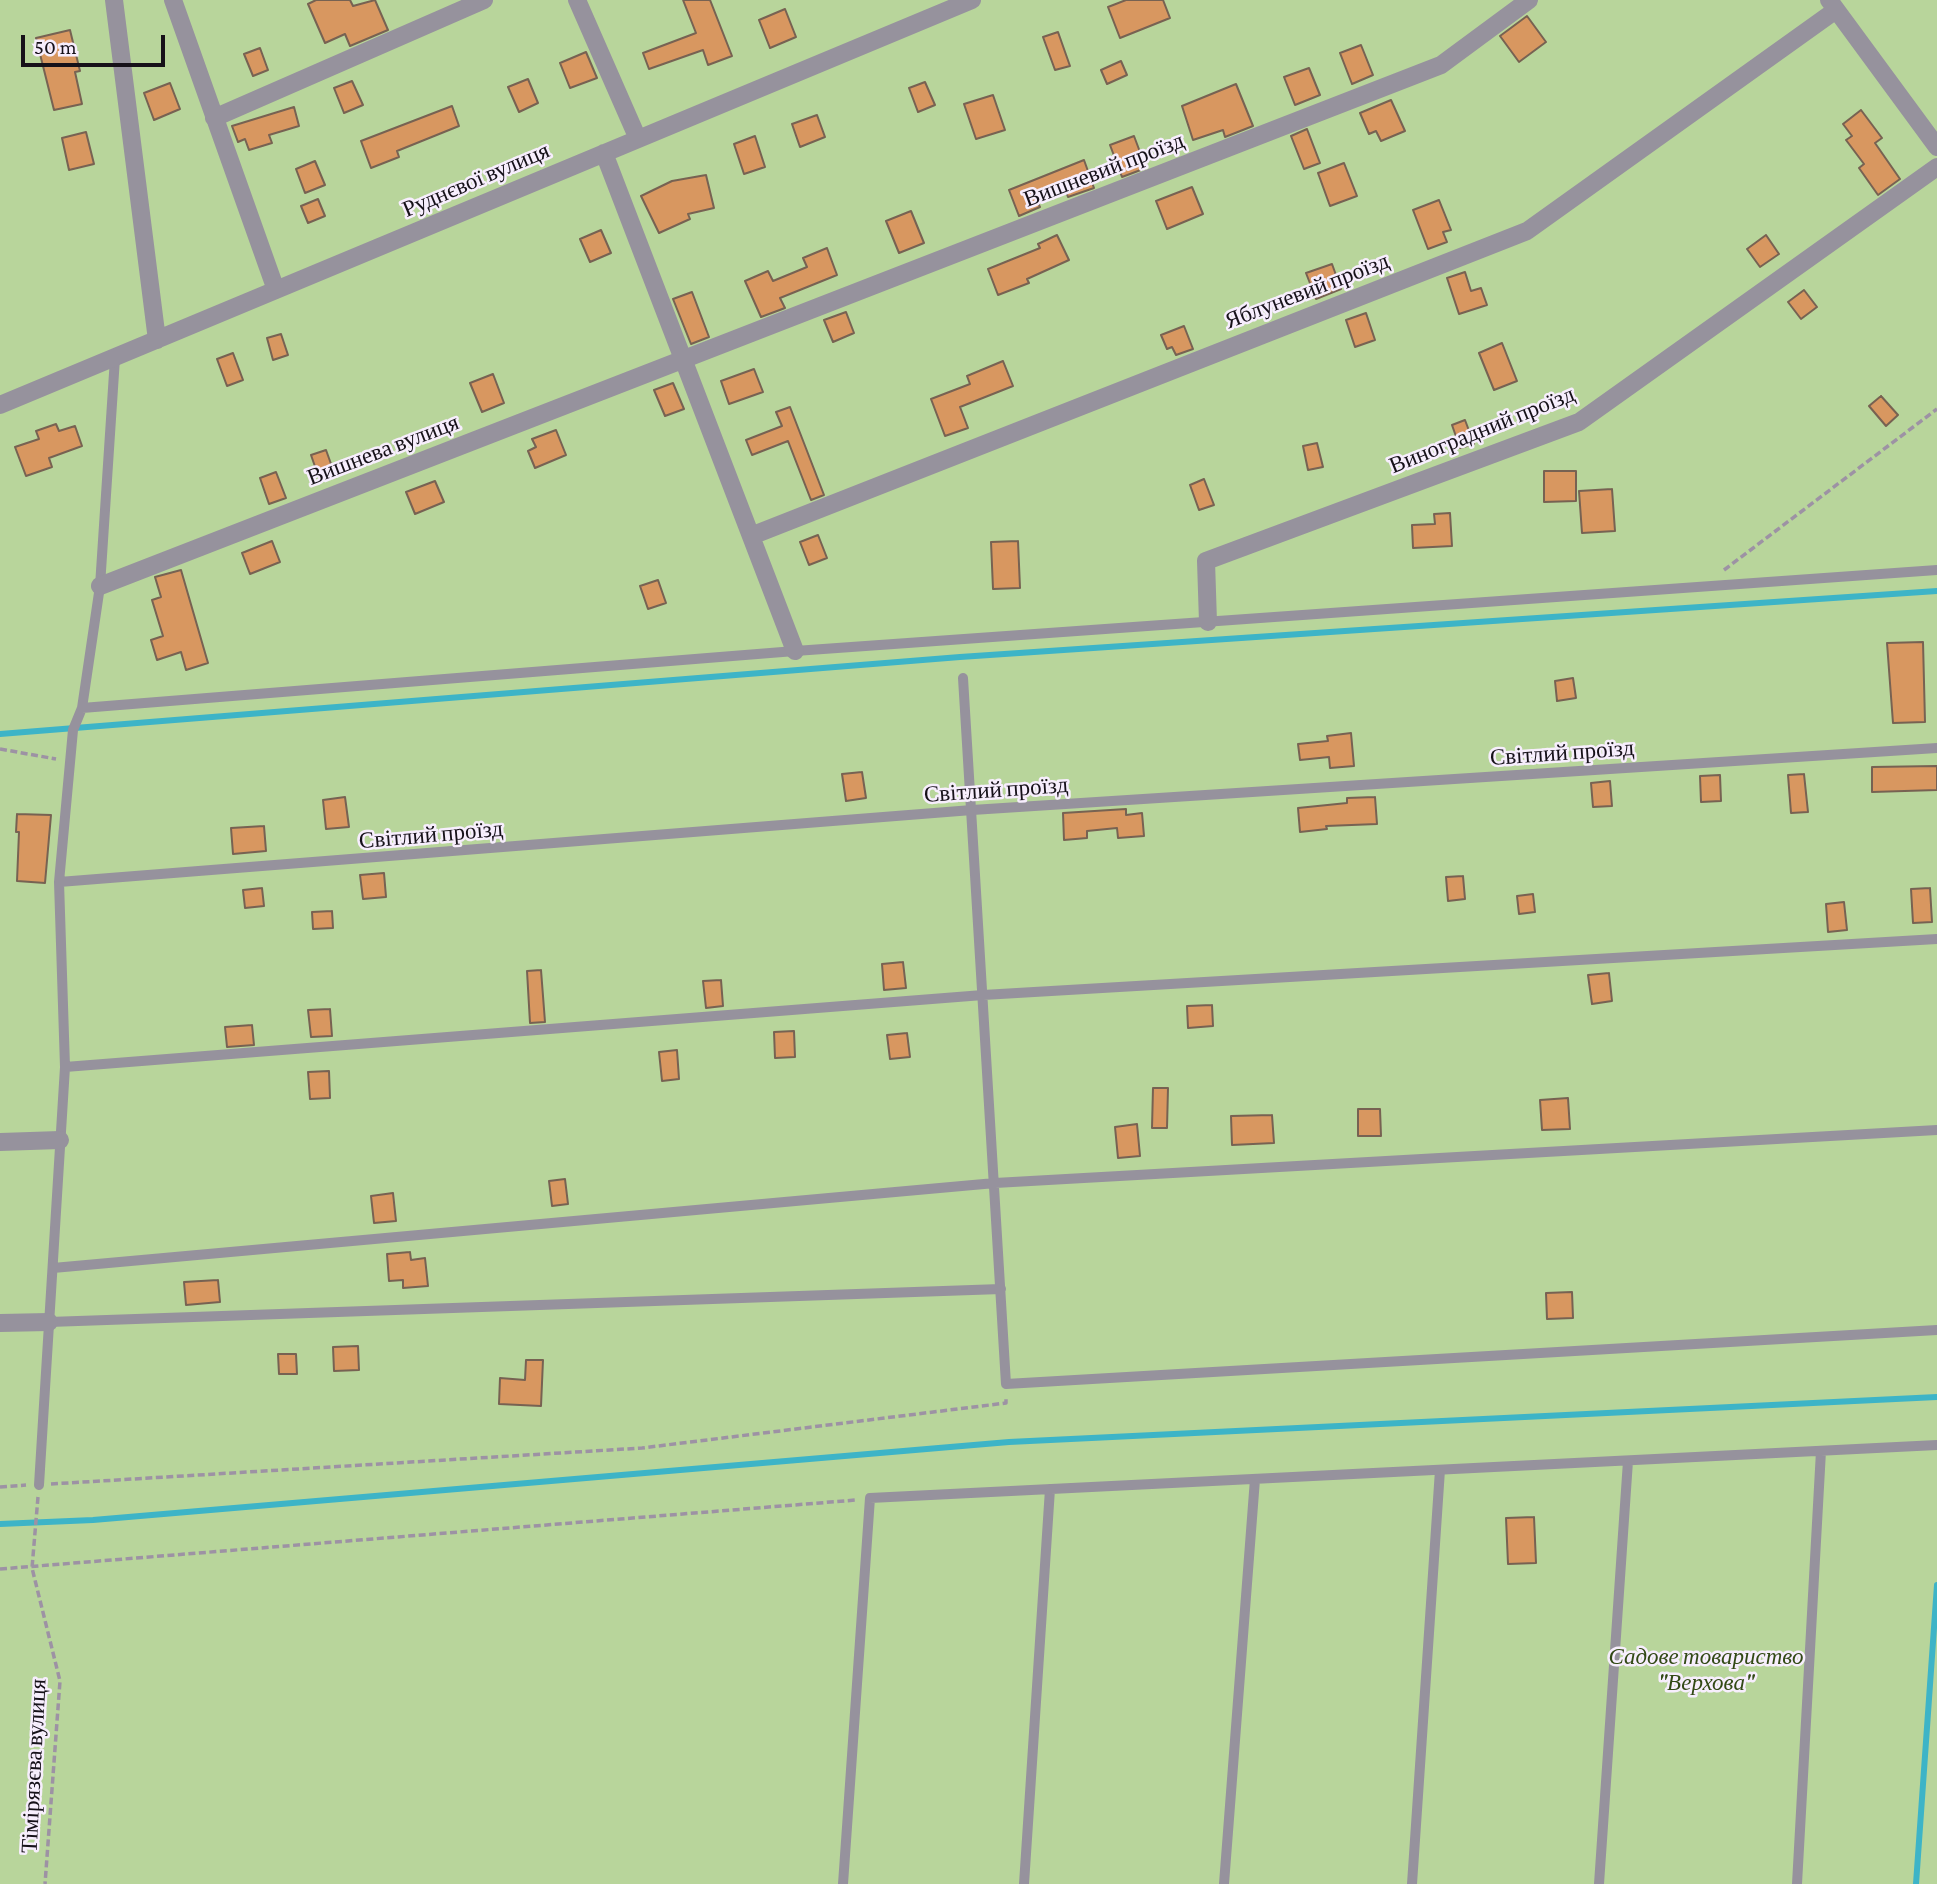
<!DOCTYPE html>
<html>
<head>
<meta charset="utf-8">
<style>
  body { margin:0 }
  #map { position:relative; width:1937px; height:1884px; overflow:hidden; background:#eddff7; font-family:"Crimson Pro",serif }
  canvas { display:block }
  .scale { position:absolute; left:21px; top:35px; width:144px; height:32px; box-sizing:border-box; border:4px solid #161119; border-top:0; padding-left:9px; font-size:21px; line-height:24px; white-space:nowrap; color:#161119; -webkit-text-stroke:5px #f7eefd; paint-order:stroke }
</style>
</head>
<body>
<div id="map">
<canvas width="1937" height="1884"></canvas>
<div class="scale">50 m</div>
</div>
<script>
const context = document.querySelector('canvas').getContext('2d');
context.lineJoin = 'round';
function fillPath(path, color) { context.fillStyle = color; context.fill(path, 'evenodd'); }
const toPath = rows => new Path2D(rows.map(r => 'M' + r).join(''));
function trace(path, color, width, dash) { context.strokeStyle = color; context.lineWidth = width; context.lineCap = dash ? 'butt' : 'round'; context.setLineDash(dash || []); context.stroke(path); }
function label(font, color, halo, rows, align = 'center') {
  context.font = font + ' "Crimson Pro",serif'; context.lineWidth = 5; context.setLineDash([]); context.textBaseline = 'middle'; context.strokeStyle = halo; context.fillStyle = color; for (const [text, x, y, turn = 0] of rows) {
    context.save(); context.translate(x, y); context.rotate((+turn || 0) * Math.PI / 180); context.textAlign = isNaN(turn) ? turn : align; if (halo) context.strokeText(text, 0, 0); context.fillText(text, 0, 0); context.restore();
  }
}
const green = toPath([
  [0,0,1937,0,1937,1884,0,1884]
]);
const stream = toPath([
  [0,734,960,657,1937,591],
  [0,1524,93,1520,1009,1442,1937,1397],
  [1916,1884,1937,1585]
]);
const building = toPath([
  [316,0,350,0,353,6,375,0,388,30,350,46,345,34,325,43,308,4,316,0],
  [683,0,710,0,732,56,708,65,703,50,649,69,643,53,696,33,683,0],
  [1126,0,1163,0,1170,18,1120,38,1108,7,1126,0],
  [785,9,796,37,770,48,759,20,785,9],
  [1527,16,1546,42,1519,62,1500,36,1527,16],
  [70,30,80,71,75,72,82,104,54,110,36,38,70,30],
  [1058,32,1070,66,1055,70,1043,37,1058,32],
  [1361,45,1373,75,1352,84,1340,53,1361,45],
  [260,48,268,70,253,76,244,54,260,48],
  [586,52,597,78,570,88,560,63,586,52],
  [1121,61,1127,75,1107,84,1101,70,1121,61],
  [1309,68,1320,95,1295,105,1284,77,1309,68],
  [528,79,538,103,519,112,508,87,528,79],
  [352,81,363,105,344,113,334,88,352,81],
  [925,82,935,105,918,112,909,88,925,82],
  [170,83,180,109,154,120,144,93,170,83],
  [1236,84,1253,126,1225,137,1223,130,1193,140,1182,106,1236,84],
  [993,95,1005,130,976,139,964,104,993,95],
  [1391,100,1405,131,1381,141,1376,131,1369,134,1360,113,1391,100],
  [452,106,459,126,397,151,399,157,371,168,361,141,452,106],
  [294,107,299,126,269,135,272,143,249,150,245,139,238,142,232,126,294,107],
  [1861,110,1882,138,1875,143,1900,179,1878,195,1859,168,1864,164,1846,140,1852,136,1843,124,1861,110],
  [817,115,825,137,800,147,792,124,817,115],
  [1307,129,1320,163,1304,169,1291,136,1307,129],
  [86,132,94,164,69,170,62,138,86,132],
  [755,136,765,167,744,174,734,144,755,136],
  [1134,136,1146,168,1122,177,1110,145,1134,136],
  [1084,160,1094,188,1068,197,1064,186,1035,197,1040,207,1019,216,1009,190,1084,160],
  [315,161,325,185,305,193,296,169,315,161],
  [1344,163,1357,196,1330,206,1318,173,1344,163],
  [706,175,714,208,688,214,690,219,659,233,641,196,672,181,706,175],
  [1192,187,1203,214,1167,229,1156,201,1192,187],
  [318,199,325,216,308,223,301,206,318,199],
  [1439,200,1451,230,1443,232,1447,242,1428,249,1413,210,1439,200],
  [911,211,924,243,899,253,886,221,911,211],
  [601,230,611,253,590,262,580,239,601,230],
  [1057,235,1069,260,1027,279,1029,283,998,295,988,269,1040,248,1038,244,1057,235],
  [1766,235,1779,254,1760,267,1747,249,1766,235],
  [827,248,837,275,780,298,785,308,761,317,745,281,768,271,773,281,807,267,803,258,827,248],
  [1332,264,1341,289,1316,299,1306,273,1332,264],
  [1465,272,1471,291,1481,288,1487,305,1459,314,1447,278,1465,272],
  [1804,290,1817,307,1801,319,1788,302,1804,290],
  [692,292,709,337,691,344,673,299,692,292],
  [846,312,854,333,833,342,824,320,846,312],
  [1366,313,1375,340,1355,347,1346,320,1366,313],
  [1184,326,1193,349,1176,355,1172,347,1167,349,1161,335,1184,326],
  [281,334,288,355,273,360,267,338,281,334],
  [1502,343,1517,381,1494,390,1479,353,1502,343],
  [233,353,243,380,227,386,217,359,233,353],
  [1003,361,1013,386,960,407,968,428,945,436,931,399,970,384,967,376,1003,361],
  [754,369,763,392,729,404,721,381,754,369],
  [493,374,504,403,482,412,470,383,493,374],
  [673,383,684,409,665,416,654,390,673,383],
  [1881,396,1898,415,1886,426,1869,406,1881,396],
  [790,407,824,495,811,500,788,441,752,455,746,440,782,426,776,412,790,407],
  [1465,420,1474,444,1460,448,1452,425,1465,420],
  [56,424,59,431,75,426,82,446,49,458,52,467,26,476,15,447,39,439,36,431,56,424],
  [556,430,566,455,535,468,528,451,536,447,532,439,556,430],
  [1317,443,1323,467,1308,470,1303,446,1317,443],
  [326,450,335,475,320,481,311,455,326,450],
  [1544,471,1576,471,1576,501,1544,502,1544,471],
  [276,472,286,498,269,504,260,478,276,472],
  [1204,479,1214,505,1199,510,1190,485,1204,479],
  [435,481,444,502,415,514,406,492,435,481],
  [1612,489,1615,531,1582,533,1579,491,1612,489],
  [1450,513,1452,546,1413,548,1412,525,1435,524,1434,514,1450,513],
  [818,535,827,558,809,565,800,542,818,535],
  [272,541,280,562,250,574,242,553,272,541],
  [1018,541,1020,588,993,589,991,542,1018,541],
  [181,570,208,663,186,670,181,652,157,660,151,640,163,636,152,600,161,597,155,577,181,570],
  [658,580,666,603,648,609,640,586,658,580],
  [1923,642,1925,722,1893,723,1887,643,1923,642],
  [1573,678,1576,698,1557,701,1555,681,1573,678],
  [1351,733,1354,766,1330,768,1329,757,1300,760,1298,744,1328,741,1327,736,1351,733],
  [1937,766,1937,790,1872,792,1872,767,1937,766],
  [862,772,866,798,846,801,842,774,862,772],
  [1804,774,1808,812,1791,813,1788,775,1804,774],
  [1720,775,1721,801,1701,802,1700,776,1720,775],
  [1610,781,1612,806,1593,807,1591,783,1610,781],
  [345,797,349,827,326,829,323,800,345,797],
  [1375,797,1377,824,1326,826,1327,829,1300,832,1298,808,1347,803,1347,798,1375,797],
  [1126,809,1126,815,1142,813,1144,836,1118,838,1117,828,1087,831,1087,838,1064,840,1063,813,1126,809],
  [17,814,51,815,45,883,17,881,19,832,16,832,17,814],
  [264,826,266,851,233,854,231,828,264,826],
  [384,873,386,897,363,899,360,875,384,873],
  [1463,876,1465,899,1448,901,1446,877,1463,876],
  [262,888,264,906,245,908,243,890,262,888],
  [1930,888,1932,922,1913,923,1911,889,1930,888],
  [1533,894,1535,912,1519,914,1517,896,1533,894],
  [1844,902,1847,930,1828,932,1826,904,1844,902],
  [332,911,333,928,313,929,312,912,332,911],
  [903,962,906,988,884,990,882,964,903,962],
  [541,970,545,1022,530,1023,527,971,541,970],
  [1609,973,1612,1001,1592,1004,1588,975,1609,973],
  [721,980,723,1006,706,1008,703,981,721,980],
  [1212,1005,1213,1026,1188,1028,1187,1006,1212,1005],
  [330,1009,332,1036,311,1037,308,1010,330,1009],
  [252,1025,254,1045,227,1047,225,1027,252,1025],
  [794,1031,795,1057,775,1058,774,1032,794,1031],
  [907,1033,910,1057,890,1059,887,1035,907,1033],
  [677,1050,679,1079,662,1081,659,1052,677,1050],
  [329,1071,330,1098,310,1099,308,1072,329,1071],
  [1153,1088,1168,1088,1167,1128,1152,1128,1153,1088],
  [1568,1098,1570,1129,1542,1130,1540,1100,1568,1098],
  [1358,1109,1380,1109,1381,1136,1358,1136,1358,1109],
  [1272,1115,1274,1143,1232,1145,1231,1116,1272,1115],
  [1137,1124,1140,1156,1118,1158,1115,1127,1137,1124],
  [565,1179,568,1204,552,1206,549,1181,565,1179],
  [393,1193,396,1221,374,1223,371,1196,393,1193],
  [410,1252,411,1260,425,1258,428,1286,403,1288,403,1280,389,1281,387,1254,410,1252],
  [218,1280,220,1302,186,1305,184,1282,218,1280],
  [1572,1292,1573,1318,1547,1319,1546,1293,1572,1292],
  [358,1346,359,1370,334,1371,333,1347,358,1346],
  [278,1354,296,1354,297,1374,279,1374,278,1354],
  [526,1360,543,1360,541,1406,499,1404,500,1378,525,1380,526,1360],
  [1534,1517,1536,1563,1508,1564,1506,1518,1534,1517]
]);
const path = toPath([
  [1724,570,1937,409],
  [0,749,56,759],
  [51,1484,642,1448,1006,1403,1006,1396],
  [0,1487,26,1485],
  [38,1497,32,1568,60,1681,45,1884],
  [0,1569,856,1500]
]);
const lane = toPath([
  [963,678,1006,1384,1937,1330],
  [82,708,795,651,1937,570],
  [59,882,972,810,1937,748],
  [65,1067,983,995,1937,939],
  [53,1268,995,1183,1937,1130],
  [49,1322,1001,1289],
  [39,1485,65,1067,59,882,73,730,82,708,100,586,115,358],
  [843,1884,870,1498,1937,1445],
  [1024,1884,1050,1489],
  [1224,1884,1255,1479],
  [1412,1884,1440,1470],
  [1599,1884,1628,1461],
  [1797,1884,1821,1451]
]);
const street = toPath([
  [114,0,157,340],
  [173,0,276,290],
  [577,0,638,139],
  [1829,0,1937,147],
  [214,118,484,0],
  [604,153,795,651],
  [0,405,972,0],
  [751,536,1527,231,1836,10],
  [100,586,1441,65,1529,0],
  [1208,622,1206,561,1579,422,1937,167],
  [0,1142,60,1140],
  [0,1323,49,1322]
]);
const streetNames = [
  ["Вишневий проїзд",1104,170,-21],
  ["Руднєвої вулиця",476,180,-23],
  ["Яблуневий проїзд",1307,291,-21],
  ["Виноградний проїзд",1482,430,-22],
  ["Вишнева вулиця",383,450,-21],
  ["Світлий проїзд",1562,753,-4],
  ["Світлий проїзд",996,790,-4],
  ["Світлий проїзд",431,835,-5],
  ["Тімірязєва вулиця",34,1766,-87]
];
const parkNames = [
  ["Садове товариство",1706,1657],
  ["\"Верхова\"",1706,1683]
];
fillPath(green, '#b8d59b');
trace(stream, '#3db4c7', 6);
fillPath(building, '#d89760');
trace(building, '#776252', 2);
trace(path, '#9d92a4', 3.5, [7, 3.5]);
trace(lane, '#96929d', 10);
trace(street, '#96929d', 18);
label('23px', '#161119', '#f7eefd', streetNames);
label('italic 23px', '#324915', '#f7eefd', parkNames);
</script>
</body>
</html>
